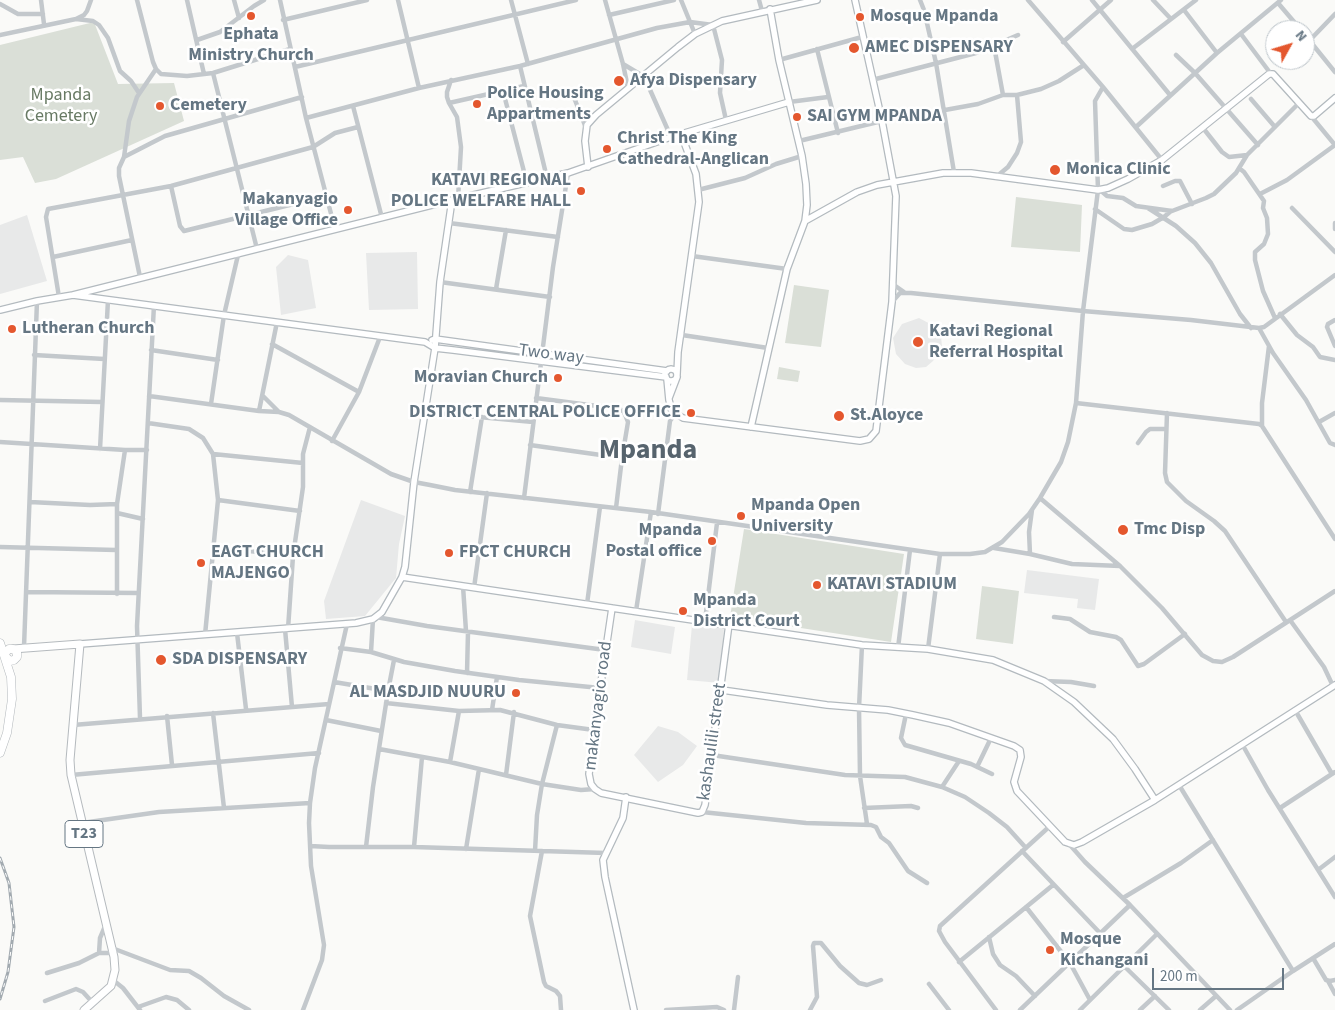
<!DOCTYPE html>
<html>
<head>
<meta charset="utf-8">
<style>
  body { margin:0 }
  #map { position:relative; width:1335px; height:1010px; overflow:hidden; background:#fafaf8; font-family:"Source Sans 3",sans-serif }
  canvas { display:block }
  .north { position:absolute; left:1265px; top:20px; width:50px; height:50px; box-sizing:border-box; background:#fff; border:1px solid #c1c8cd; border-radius:50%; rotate:51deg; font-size:14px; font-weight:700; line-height:20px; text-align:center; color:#657683 }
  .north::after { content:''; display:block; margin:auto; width:18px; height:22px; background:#e4572e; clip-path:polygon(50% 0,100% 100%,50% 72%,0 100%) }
  .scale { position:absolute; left:1152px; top:968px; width:132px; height:22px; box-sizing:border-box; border:2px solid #657683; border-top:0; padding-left:6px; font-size:15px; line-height:18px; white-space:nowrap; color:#657683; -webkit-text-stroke:4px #fff; paint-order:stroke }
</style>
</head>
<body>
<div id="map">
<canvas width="1335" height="1010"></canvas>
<div class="north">N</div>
<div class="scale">200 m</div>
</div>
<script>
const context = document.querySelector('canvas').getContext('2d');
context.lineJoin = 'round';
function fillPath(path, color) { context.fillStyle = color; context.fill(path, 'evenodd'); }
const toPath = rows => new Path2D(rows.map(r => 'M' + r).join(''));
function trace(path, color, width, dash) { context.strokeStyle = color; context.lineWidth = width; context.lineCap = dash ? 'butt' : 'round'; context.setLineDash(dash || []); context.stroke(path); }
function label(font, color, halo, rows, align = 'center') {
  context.font = font + ' "Source Sans 3",sans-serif'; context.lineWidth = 5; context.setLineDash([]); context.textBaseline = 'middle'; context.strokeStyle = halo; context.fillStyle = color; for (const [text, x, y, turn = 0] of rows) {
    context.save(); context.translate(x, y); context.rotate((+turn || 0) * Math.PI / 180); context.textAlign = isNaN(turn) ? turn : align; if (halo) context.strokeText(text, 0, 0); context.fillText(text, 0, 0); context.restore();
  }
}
const built = toPath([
  [27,215,47,281,0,294,0,225],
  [417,252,418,309,369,310,366,253],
  [288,255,308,260,316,308,281,315,276,267],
  [919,318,936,327,941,336,942,347,933,361,926,367,916,368,905,364,896,354,893,338,902,324],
  [361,500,405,516,399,544,396,578,365,616,326,619,324,601],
  [1027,570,1099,579,1095,610,1077,608,1078,599,1024,593],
  [635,620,675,627,671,654,631,647],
  [692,625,724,628,720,683,687,680],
  [658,726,678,732,697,746,683,765,658,782,634,755]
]);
const green = toPath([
  [94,22,118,84,174,83,184,121,56,179,35,183,23,157,0,160,0,45],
  [1016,197,1082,205,1080,252,1011,247],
  [794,285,829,290,821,347,785,343],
  [779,367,800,371,798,382,777,379],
  [744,529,904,554,891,642,730,617],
  [982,586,1019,591,1013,644,976,639]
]);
const street = toPath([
  [41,0,44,24],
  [137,0,153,62,156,69,161,74,187,76,213,73,290,49],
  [187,0,204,74],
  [234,0,239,18],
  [280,0,306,118,335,229],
  [398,0,419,88],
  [511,0,528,64],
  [605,0,623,64,628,88],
  [681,0,695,34],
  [759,0,762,11],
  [920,0,924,10,936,63,954,172],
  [1028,0,1103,87,1162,160],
  [1092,0,1170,95],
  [1153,0,1171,19],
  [1278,3,1301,30],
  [0,4,18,14,43,14],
  [1184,10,1217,53],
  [609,15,674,0],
  [76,19,93,21,99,25,108,38,120,71,131,81,139,93],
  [283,20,367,0],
  [1241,34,1271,74],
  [0,35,76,19,84,15,87,11,91,0],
  [1305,35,1335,72],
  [197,40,220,32,254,6,264,0],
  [1310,40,1335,14],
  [1063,42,1111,0],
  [994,46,1003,95],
  [817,49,838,133],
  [1132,49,1196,0],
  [1176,55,1195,73,1258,145],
  [779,60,862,37],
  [623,64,643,76,647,83,671,137],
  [520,66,547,178],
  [295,67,576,0],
  [213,73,257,249],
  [451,80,447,92,447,97,449,103,457,117,461,147,458,199],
  [872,80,976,53,1018,35],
  [503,91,527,183],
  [573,95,586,128],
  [1251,99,1275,127],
  [789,102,828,97],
  [449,103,524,86],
  [353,106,382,218],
  [945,110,978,104,1003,95,1017,95,1041,89,1059,81,1084,65],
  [1311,116,1335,145],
  [306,118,419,88,520,66,657,28,690,22,713,25,722,60,720,93,726,120],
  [1136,127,1217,53,1281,0],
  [1203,128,1222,152,1229,157,1247,155],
  [799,141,882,121],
  [124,157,129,121,137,97,156,69],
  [1239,168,1244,172,1264,201,1263,208,1267,218,1268,234,1264,244,1255,252,1255,260,1263,291,1275,318],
  [996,177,1008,167,1017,153,1021,142,1017,95],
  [171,186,180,226,184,231,326,196],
  [1163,186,1175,181,1180,181,1192,204],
  [1099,189,1107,196,1123,198,1136,206,1172,211,1206,198,1214,194,1236,173,1247,155,1299,103],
  [698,190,745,178,776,164,802,156],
  [1260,194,1287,180,1335,145],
  [1148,208,1176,226,1195,243,1211,263,1240,314,1251,328],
  [1292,208,1335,252],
  [1095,209,1124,229,1132,230,1152,224,1164,217,1171,211],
  [449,223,558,237],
  [1335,223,1335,229],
  [692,256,787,269],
  [53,257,132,240],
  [140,277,119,176,119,168,124,157,165,136,302,97],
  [440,282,550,297],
  [894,285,904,292],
  [496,289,506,230],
  [59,297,46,217,48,209,171,186,313,147,335,133,358,127],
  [892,302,900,293,911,293,1083,311,1191,320,1259,328,1264,327,1335,275],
  [1280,314,1297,335,1313,347,1320,357,1335,360],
  [1335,320,1328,324,1327,327,1335,346],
  [1259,328,1273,353,1306,400,1330,443,1335,445],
  [682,335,768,348],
  [272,344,359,392],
  [151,350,218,360],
  [34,355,104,359],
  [149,396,259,411,279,412,289,415,391,474,414,482,430,485,455,490,651,512,940,554,970,554,985,552,1002,542,1029,514,1040,498,1061,462,1068,442,1076,403,1083,311,1098,190,1095,101,1103,87],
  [263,396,279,412],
  [536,398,620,409,624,412,628,422,622,458,616,508],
  [0,400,102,402],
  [1076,403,1259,424,1262,426,1335,539],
  [211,404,224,315,238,255],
  [259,411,277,322],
  [425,412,533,422],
  [1167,413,1165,473,1167,482,1186,501,1214,521,1225,531,1286,622],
  [1319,422,1335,413],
  [148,423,189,429,203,438,213,454,218,500,205,635],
  [1262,426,1262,403,1269,346],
  [332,441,359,392,380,337],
  [0,442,125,450,147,450],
  [1138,443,1146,432,1150,429,1165,429],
  [530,445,622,458],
  [100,449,108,300],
  [213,454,303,463],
  [470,492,482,417],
  [524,498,553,267,568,173],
  [1040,498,1120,566,1162,608,1202,655,1213,661,1222,662,1233,657,1335,591],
  [218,500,300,511],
  [30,502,90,505,117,504],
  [117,513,143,519],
  [658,514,670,421,675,414],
  [0,547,116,550],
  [214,547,293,556],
  [994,548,1030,554,1072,564,1120,566],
  [1030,554,1029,532,1032,510],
  [463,586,466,631],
  [474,588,487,493],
  [26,592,138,593],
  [117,594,117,504,125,450],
  [587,604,600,507],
  [636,611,651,512],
  [376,617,427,626,605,650],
  [1054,617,1070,619,1090,632,1116,637,1121,640,1138,666,1144,664,1185,634],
  [1290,620,1324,667,1333,686],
  [705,621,717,523],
  [285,629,292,707],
  [288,629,293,556,303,487,303,454,310,427],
  [237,633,246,709],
  [862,645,859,708,860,776,867,824],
  [24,647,37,301],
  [340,648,371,652,404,662,455,671,519,680,600,688],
  [898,648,910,550],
  [928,649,940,554],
  [371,652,373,619],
  [467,673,468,632],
  [1044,681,1071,682,1094,686],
  [334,682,388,691],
  [386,703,459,711,500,710,557,725,594,730],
  [492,710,497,677],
  [1295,710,1332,774],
  [213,713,224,808],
  [906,714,901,738,905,745,971,764,992,774],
  [167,716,172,765],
  [140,718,137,626,154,305],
  [326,720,381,731],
  [73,725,329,704],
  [1242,744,1268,790,1335,897],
  [379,749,450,762,542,784,581,790,595,789],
  [712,755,845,775,905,777,942,787,965,797,989,813,1007,827,1026,848],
  [450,762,459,711],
  [977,767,991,738],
  [71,775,319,753],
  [506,775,514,712],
  [1179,785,1293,971],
  [942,787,959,761],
  [864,808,911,806,918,808],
  [1280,808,1335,772],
  [702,812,806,823,871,825,876,827,881,837,889,843,908,871,927,883],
  [82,823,159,812,310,803],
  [1070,845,1085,862,1130,905,1230,1010],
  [310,846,329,847,414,847,606,853],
  [366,847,373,787,388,691,394,660],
  [414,847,422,757],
  [466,849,479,769],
  [535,851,537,815,542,784,557,725],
  [542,851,530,916,544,982,546,986,556,991,560,996,561,1010],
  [1022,851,1100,933],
  [1318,870,1335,857],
  [1123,898,1181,863,1213,840],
  [1026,907,1070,963,1090,1000],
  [989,937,993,954,1000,965,1016,976,1035,996],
  [112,948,170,970,189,971,201,978,224,996,249,1010],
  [99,953,113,953],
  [1313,958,1326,980,1330,981,1335,980],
  [959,962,1053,885],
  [1124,966,1169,1010],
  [47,973,79,963,99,953,100,938,106,924],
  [113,980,123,988,140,1010],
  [1328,981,1335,994],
  [929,984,949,1010],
  [45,1001,76,989,83,992,93,1003],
  [138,1007,166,997,177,1000,189,1010],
  [303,1010,322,960,324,945,311,866,309,823,310,803,315,768,347,624],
  [666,1010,717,1007,724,1010],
  [734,1010,738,977],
  [810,1010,817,997,813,946,814,943,821,943,840,966,859,983,867,985,881,980],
  [996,1010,945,942,939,931,940,926,1050,826],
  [1020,1010,1130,905],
  [1080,1010,1157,934],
  [1140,1010,1155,996],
  [1200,1010,1216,996],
  [1237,1010,1293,971,1335,944]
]);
const secondary = toPath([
  [588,167,585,141,587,125,596,115,678,47,695,34,722,21,817,0],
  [805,221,857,192,877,185,943,173,971,173,1098,190,1108,188,1128,179,1162,160,1269,74,1273,74,1311,116,1314,116,1335,98],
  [73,295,452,200,568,173,671,137,789,102],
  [0,310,37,301,73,295,425,342,435,348,453,350,666,377],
  [432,340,435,339,667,371],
  '665 375a6 6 0 1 1 12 0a6 6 0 1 1-12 0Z',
  [677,374,678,352,699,202,696,174,681,134],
  [667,379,669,400,672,411,683,418,860,441,869,439,876,431,892,302,896,196,882,121,855,0],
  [669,398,677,377],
  [751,427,787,269,805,221,807,205,806,184,802,156,779,60,770,9],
  [402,577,862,645,928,649,993,660,1044,681,1074,702,1113,739,1135,769,1155,800],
  [612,608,594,730,589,774,591,784,595,789,601,793,698,813,702,812,705,805,729,624],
  [80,644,356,623,373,619,382,612,402,577,405,567,414,482,435,348,440,282,452,200],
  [722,690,827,705,888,710,913,715,949,723,1014,746,1020,750,1021,757,1014,782,1017,791,1065,842,1074,845,1082,842,1155,800,1335,685],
  [626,797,623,818,603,860,605,877,634,1010]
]);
const primary = toPath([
  [13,649,80,644,70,760,71,775,114,957,115,970,111,986,84,1010]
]);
const highway = toPath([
  [0,643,11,677,12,699,7,733,0,753],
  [5,655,6,652,9,649,13,649,17,652,17,657,14,660,10,661,6,657]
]);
const rail = toPath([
  [0,858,9,883,14,927,8,972,0,999]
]);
const markers = [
  [251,16,5,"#e4572e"],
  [860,17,5,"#e4572e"],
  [854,48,6,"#e4572e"],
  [619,81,6,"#e4572e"],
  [477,104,5,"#e4572e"],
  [160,106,5,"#e4572e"],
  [797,117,5,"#e4572e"],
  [607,149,5,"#e4572e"],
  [1055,170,6,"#e4572e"],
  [581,191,5,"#e4572e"],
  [348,210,5,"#e4572e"],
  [12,329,5,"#e4572e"],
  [918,342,6,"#e4572e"],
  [558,378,5,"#e4572e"],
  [691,413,5,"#e4572e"],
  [839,416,6,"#e4572e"],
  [741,516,5,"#e4572e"],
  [1123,530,6,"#e4572e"],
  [712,541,5,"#e4572e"],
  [449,553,5,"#e4572e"],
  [201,563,5,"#e4572e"],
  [817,585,5,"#e4572e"],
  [683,611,5,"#e4572e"],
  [161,660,6,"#e4572e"],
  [516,693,5,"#e4572e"],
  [1050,950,5,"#e4572e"]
];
const shields = [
  [84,834,38]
];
const shieldNames = [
  ["T23",84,834]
];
const poiNames = [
  ["Mosque Mpanda",870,17],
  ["Ephata",251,35,"center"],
  ["Ministry Church",251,56,"center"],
  ["AMEC DISPENSARY",865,48],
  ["Afya Dispensary",630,81],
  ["Police Housing",487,94],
  ["Appartments",487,115],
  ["Cemetery",170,106],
  ["SAI GYM MPANDA",807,117],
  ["Christ The King",617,139],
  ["Cathedral-Anglican",617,160],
  ["Monica Clinic",1066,170],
  ["KATAVI REGIONAL",571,181,"right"],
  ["POLICE WELFARE HALL",571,202,"right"],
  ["Makanyagio",338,200,"right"],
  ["Village Office",338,221,"right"],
  ["Lutheran Church",22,329],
  ["Katavi Regional",929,332],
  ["Referral Hospital",929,353],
  ["Moravian Church",548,378,"right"],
  ["DISTRICT CENTRAL POLICE OFFICE",681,413,"right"],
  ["St.Aloyce",850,416],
  ["Mpanda Open",751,506],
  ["University",751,527],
  ["Tmc Disp",1134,530],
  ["Mpanda",702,531,"right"],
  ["Postal office",702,552,"right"],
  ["EAGT CHURCH",211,553],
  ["MAJENGO",211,574],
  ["FPCT CHURCH",459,553],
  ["KATAVI STADIUM",827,585],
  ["Mpanda",693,601],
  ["District Court",693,622],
  ["SDA DISPENSARY",172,660],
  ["AL MASDJID NUURU",506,693,"right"],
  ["Mosque",1060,940],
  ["Kichangani",1060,961]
];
const parkNames = [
  ["Mpanda",61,96],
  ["Cemetery",61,117]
];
const streetNames = [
  ["Two way",551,355,7],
  ["makanyagio road",599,706,-83],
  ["kashaulili street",713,742,-82]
];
const townNames = [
  ["Mpanda",648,452]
];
fillPath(built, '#e8e9e9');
fillPath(green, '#dadfd7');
trace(secondary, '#b3babf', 8);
trace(primary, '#b5babe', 9);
trace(highway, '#b4b9bd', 9);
trace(street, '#c3c8cc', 4.5);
trace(secondary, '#fff', 5.5);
trace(primary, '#fff', 7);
trace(highway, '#fff', 8);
trace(rail, '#a2aab0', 3);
trace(rail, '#fff', 1, [4]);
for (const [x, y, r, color] of markers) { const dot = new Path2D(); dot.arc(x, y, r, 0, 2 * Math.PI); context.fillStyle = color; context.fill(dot); trace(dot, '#fff', 2); }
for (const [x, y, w] of shields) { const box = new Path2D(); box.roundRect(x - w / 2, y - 13.5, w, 27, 4); context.fillStyle = '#fff'; context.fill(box); trace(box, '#657683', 1); }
label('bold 16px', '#657683', null, shieldNames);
label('bold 18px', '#657683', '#fff', poiNames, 'left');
label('18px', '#687a64', '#fff', parkNames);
label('18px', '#657683', '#fff', streetNames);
label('bold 28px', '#57646e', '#fff', townNames);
</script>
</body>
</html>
